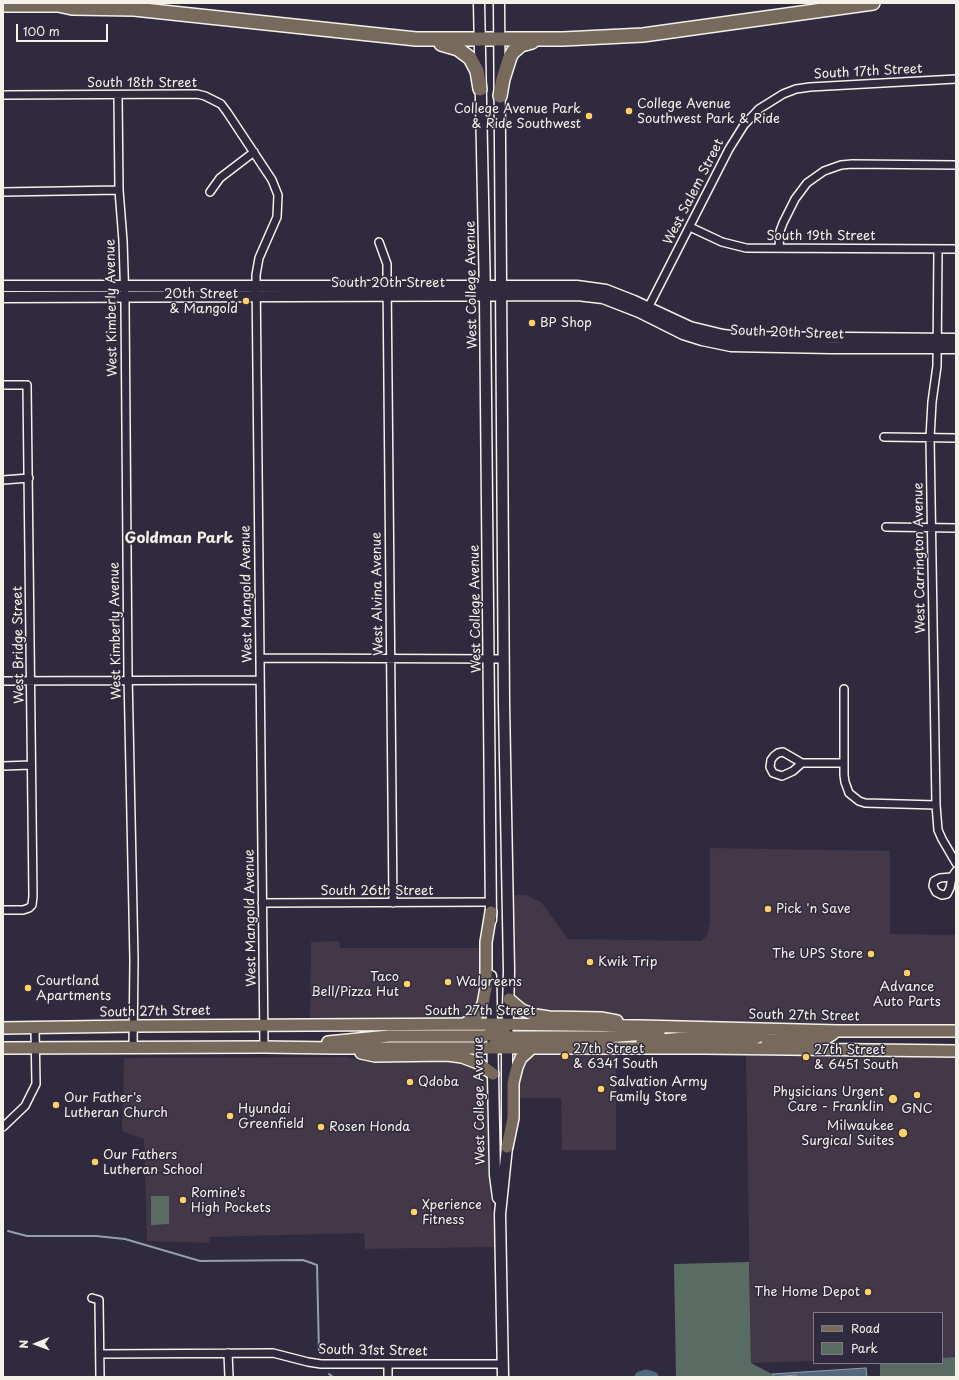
<!DOCTYPE html>
<html>
<head>
<meta charset="utf-8">
<style>
  body { margin:0 }
  #map { position:relative; width:959px; height:1380px; overflow:hidden; background:#2f2a3d; font-family:"Playpen Sans",sans-serif }
  canvas { display:block }
  .frame { position:absolute; inset:0; border:4px solid #f4f1e8; pointer-events:none }
  .legend { position:absolute; left:813px; top:1312px; width:130px; height:52px; box-sizing:border-box; background:#2f2a3d; border:1px solid #7e7a81; margin:0; padding:5px 7px; list-style:none; font-size:12px; color:#f4f1e8 }
  .legend li { display:flex; align-items:center; gap:8px; height:20px }
  .legend b { width:20px; border:1px solid #7e7a81 }
  .north { position:absolute; left:16px; top:1324px; width:40px; height:40px; -webkit-text-stroke:3px #2f2a3d; paint-order:stroke; rotate:269deg; font-size:11px; font-weight:700; line-height:16px; text-align:center; color:#f4f1e8 }
  .north::after { content:''; display:block; margin:auto; width:14px; height:18px; background:#f4f1e8; clip-path:polygon(50% 0,100% 100%,50% 72%,0 100%) }
  .scale { position:absolute; left:16px; top:24px; width:92px; height:18px; box-sizing:border-box; border:2px solid #f4f1e8; border-top:0; padding-left:5px; font-size:12px; line-height:14px; white-space:nowrap; color:#f4f1e8; -webkit-text-stroke:3px #2f2a3d; paint-order:stroke }
</style>
</head>
<body>
<div id="map">
<canvas width="959" height="1380"></canvas>
<div class="frame"></div>
<ul class="legend">
<li><b style="height:5px;background:#77695c"></b>Road</li>
<li><b style="height:11px;background:#5a6b63"></b>Park</li>
</ul>
<div class="north">N</div>
<div class="scale">100 m</div>
</div>
<script>
const context = document.querySelector('canvas').getContext('2d');
context.lineJoin = 'round';
function fillPath(path, color) { context.fillStyle = color; context.fill(path, 'evenodd'); }
const toPath = rows => new Path2D(rows.map(r => 'M' + r).join(''));
function trace(path, color, width, dash) { context.strokeStyle = color; context.lineWidth = width; context.lineCap = dash ? 'butt' : 'round'; context.setLineDash(dash || []); context.stroke(path); }
function label(font, color, halo, rows, align = 'center') {
  context.font = font + ' "Playpen Sans",sans-serif'; context.lineWidth = 3; context.setLineDash([]); context.textBaseline = 'middle'; context.strokeStyle = halo; context.fillStyle = color; for (const [text, x, y, turn = 0] of rows) {
    context.save(); context.translate(x, y); context.rotate((+turn || 0) * Math.PI / 180); context.textAlign = isNaN(turn) ? turn : align; if (halo) context.strokeText(text, 0, 0); context.fillText(text, 0, 0); context.restore();
  }
}
const built = toPath([
  [710,848,890,851,890,934,956,935,956,1025,748,1023,642,1020,601,1015,533,1011,514,998,513,895,526,895,541,902,568,939,701,941,707,935,710,923],
  [339,941,340,948,483,948,483,982,476,1011,466,1017,457,1018,397,1018,358,1020,310,1021,311,942],
  [529,1055,616,1055,616,1150,562,1150,561,1098,515,1098,517,1078],
  [746,1055,956,1058,956,1357,942,1358,942,1313,814,1313,814,1361,751,1363],
  [343,1057,362,1060,362,1057,447,1058,473,1064,487,1075,489,1177,495,1247,365,1249,364,1233,209,1237,209,1243,147,1241,144,1139,122,1131,124,1058]
]);
const green = toPath([
  [151,1196,169,1196,169,1224,151,1225],
  [749,1262,751,1363,772,1374,774,1377,676,1377,674,1264],
  [956,1357,956,1377,880,1377,880,1363,942,1363,942,1358]
]);
const water = toPath([
  [866,1368,867,1377,797,1377,796,1375,774,1377,772,1374,866,1368]
]);
const stream = toPath([
  [8,1231,27,1236,96,1236,125,1239,200,1261,303,1260,317,1265,319,1353],
  [329,1374,333,1377]
]);
const river = toPath([
  [640,1377,646,1375,653,1377]
]);
const street = toPath([
  [3,95,197,94,205,96,221,104,227,112,272,180,278,195,277,217,259,258,256,275,264,1047],
  [118,96,119,190,123,241,125,303,128,674,134,960,133,1047],
  [3,192,119,190],
  [210,192,220,178,254,152],
  [690,227,722,242,746,248,956,249],
  [379,242,387,264,387,279,393,903],
  [779,248,780,231,783,223,795,199,807,183,824,171,841,165,852,164,956,165],
  [938,249,937,366,932,402,930,438,936,805,938,830,942,839,956,863],
  [647,310,729,149,744,125,759,109,783,94,796,89,810,87,956,79],
  [3,385,27,385,33,896,32,905,29,908,23,910,3,910],
  [884,437,956,438],
  [3,480,29,478],
  [886,527,956,528],
  [260,658,503,659],
  [3,681,260,680],
  [844,689,844,775,845,782,849,793,859,801,865,803,936,805],
  [802,763,793,771,782,776,773,773,770,767,771,760,774,756,778,753,783,752,802,763,844,763],
  [3,766,31,765],
  [952,877,940,878,934,881,933,886,936,892,942,895,947,894,950,888,952,877,956,871],
  [262,903,491,902],
  [3,1127,25,1106,36,1084,35,1028],
  [92,1298,99,1300,100,1377],
  [228,1353,229,1377],
  [100,1354,273,1353,308,1362,321,1364,502,1364],
  [388,1364,388,1377]
]);
const secondary = toPath([
  [479,3,485,296,491,920],
  [499,3,504,704,509,971,507,1048,507,1147,500,1214,503,1377],
  [3,286,577,286,606,290,634,301,690,327,723,335,739,337,956,339],
  [3,297,577,295,603,298,639,312,683,334,702,340,731,346,832,348,956,348],
  [491,976,495,1175,498,1198]
]);
const primary = toPath([
  [509,999,522,1010,536,1015,549,1017,601,1018,617,1021],
  [464,1024,475,1018,483,1004,486,988,486,942,491,912],
  [3,1028,133,1026,492,1024,641,1026,839,1031,956,1031],
  [328,1042,389,1036,484,1036,496,1033,505,1028],
  [642,1042,683,1038,752,1039,763,1035,765,1030],
  [492,1047,498,1040,507,1037,606,1037,659,1033],
  [3,1048,264,1047,335,1048,704,1048,956,1051],
  [766,1048,767,1044,770,1041,774,1039,814,1040,828,1037,833,1034],
  [361,1053,375,1056,447,1055,462,1057,478,1063,493,1074],
  [507,1147,513,1118,513,1083,517,1067,521,1058,532,1048]
]);
const highway = toPath([
  [3,5,65,5],
  [58,5,72,8,134,9,416,39,563,39,643,35,873,3],
  [441,44,458,49,470,58,477,71,480,89],
  [500,96,503,79,510,57,513,52,521,45,532,42]
]);
const markers = [
  [629,111,4,"#ffd166"],
  [589,116,4,"#ffd166"],
  [246,301,4,"#ffd166"],
  [532,323,4,"#ffd166"],
  [768,909,4,"#ffd166"],
  [871,954,4,"#ffd166"],
  [590,962,4,"#ffd166"],
  [907,973,4,"#ffd166"],
  [448,982,4,"#ffd166"],
  [407,984,4,"#ffd166"],
  [28,988,4,"#ffd166"],
  [565,1056,4,"#ffd166"],
  [806,1057,4,"#ffd166"],
  [410,1082,4,"#ffd166"],
  [601,1089,4,"#ffd166"],
  [917,1095,4,"#ffd166"],
  [893,1099,5,"#ffd166"],
  [56,1105,4,"#ffd166"],
  [230,1116,4,"#ffd166"],
  [321,1127,4,"#ffd166"],
  [903,1133,5,"#ffd166"],
  [95,1162,4,"#ffd166"],
  [183,1200,4,"#ffd166"],
  [414,1212,4,"#ffd166"],
  [868,1292,4,"#ffd166"]
];
const streetNames = [
  ["South 17th Street",868,72,-3],
  ["South 18th Street",142,83],
  ["West Salem Street",694,192,-63],
  ["South 19th Street",821,236],
  ["South 20th Street",388,283],
  ["West College Avenue",472,285,-91],
  ["West Kimberly Avenue",112,308,-91],
  ["South 20th Street",787,333,2],
  ["West Carrington Avenue",920,558,-91],
  ["West Mangold Avenue",247,594,-91],
  ["West Alvina Avenue",378,594,-91],
  ["West College Avenue",476,609,-91],
  ["West Kimberly Avenue",116,631,-91],
  ["West Bridge Street",19,645,-91],
  ["South 26th Street",377,891],
  ["West Mangold Avenue",251,918,-91],
  ["South 27th Street",480,1011],
  ["South 27th Street",155,1012,-1],
  ["South 27th Street",804,1016,1],
  ["West College Avenue",480,1101,-91],
  ["South 31st Street",373,1351,1]
];
const poiNames = [
  ["College Avenue",637,104],
  ["Southwest Park & Ride",637,119],
  ["College Avenue Park",581,109,"right"],
  ["& Ride Southwest",581,124,"right"],
  ["20th Street",238,294,"right"],
  ["& Mangold",238,309,"right"],
  ["BP Shop",540,323],
  ["Pick 'n Save",776,909],
  ["The UPS Store",863,954,"right"],
  ["Kwik Trip",598,962],
  ["Taco",399,977,"right"],
  ["Bell/Pizza Hut",399,992,"right"],
  ["Courtland",36,981],
  ["Apartments",36,996],
  ["Walgreens",456,982],
  ["Advance",907,987,"center"],
  ["Auto Parts",907,1002,"center"],
  ["27th Street",573,1049],
  ["& 6341 South",573,1064],
  ["27th Street",814,1050],
  ["& 6451 South",814,1065],
  ["Qdoba",418,1082],
  ["Salvation Army",609,1082],
  ["Family Store",609,1097],
  ["Physicians Urgent",884,1092,"right"],
  ["Care - Franklin",884,1107,"right"],
  ["Our Father's",64,1098],
  ["Lutheran Church",64,1113],
  ["Hyundai",238,1109],
  ["Greenfield",238,1124],
  ["GNC",917,1109,"center"],
  ["Milwaukee",894,1126,"right"],
  ["Surgical Suites",894,1141,"right"],
  ["Rosen Honda",329,1127],
  ["Our Fathers",103,1155],
  ["Lutheran School",103,1170],
  ["Romine's",191,1193],
  ["High Pockets",191,1208],
  ["Xperience",422,1205],
  ["Fitness",422,1220],
  ["The Home Depot",860,1292,"right"]
];
const quarterNames = [
  ["Goldman Park",179,539]
];
fillPath(built, '#423848');
fillPath(green, '#5a6b63');
fillPath(water, '#52687d');
trace(water, '#939fa8', 1);
trace(stream, '#939fa8', 2);
trace(river, '#52687d', 11);
trace(street, '#f4f1e8', 10);
trace(secondary, '#f4f1e8', 13);
trace(primary, '#f4f1e8', 14);
trace(highway, '#f4f1e8', 16);
trace(street, '#2f2a3d', 7);
trace(secondary, '#2f2a3d', 10);
trace(primary, '#77695c', 11);
trace(highway, '#77695c', 13);
for (const [x, y, r, color] of markers) { const dot = new Path2D(); dot.arc(x, y, r, 0, 2 * Math.PI); context.fillStyle = color; context.fill(dot); trace(dot, '#2f2a3d', 1.5); }
label('13px', '#f4f1e8', '#2f2a3d', streetNames);
label('13px', '#f4f1e8', '#2f2a3d', poiNames, 'left');
label('bold 15px', '#f4f1e8', '#2f2a3d', quarterNames);
</script>
</body>
</html>
